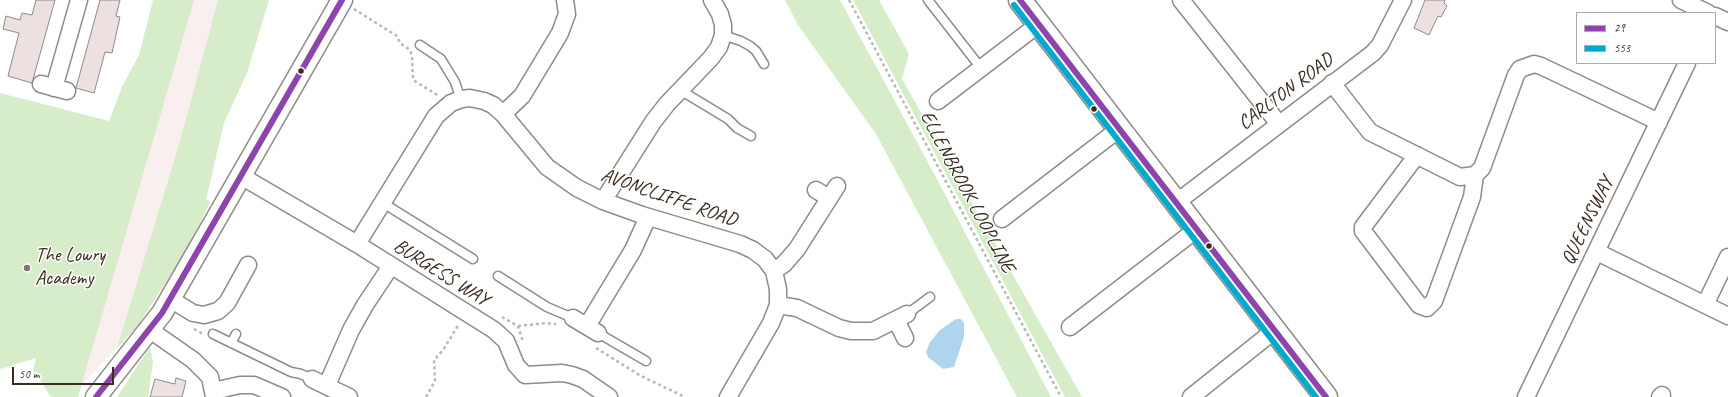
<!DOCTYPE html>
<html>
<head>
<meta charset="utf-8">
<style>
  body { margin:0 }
  #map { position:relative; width:1728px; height:397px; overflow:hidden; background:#fff; font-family:Caveat,sans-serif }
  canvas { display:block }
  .legend { position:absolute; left:1576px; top:12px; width:140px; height:52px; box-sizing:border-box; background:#fff; border:1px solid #b1aaa5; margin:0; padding:5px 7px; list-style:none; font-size:12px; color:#3b2a1e }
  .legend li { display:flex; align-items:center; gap:8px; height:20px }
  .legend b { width:20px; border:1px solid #b1aaa5 }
  .scale { position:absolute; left:12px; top:367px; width:102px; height:18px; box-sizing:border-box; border:2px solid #3b2a1e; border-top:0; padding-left:5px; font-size:12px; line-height:14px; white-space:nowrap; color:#3b2a1e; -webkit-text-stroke:3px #fff; paint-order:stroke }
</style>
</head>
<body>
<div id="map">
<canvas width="1728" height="397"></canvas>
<ul class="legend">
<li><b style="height:5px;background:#8e44ad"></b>29</li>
<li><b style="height:5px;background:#00a9ce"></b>553</li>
</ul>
<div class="scale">50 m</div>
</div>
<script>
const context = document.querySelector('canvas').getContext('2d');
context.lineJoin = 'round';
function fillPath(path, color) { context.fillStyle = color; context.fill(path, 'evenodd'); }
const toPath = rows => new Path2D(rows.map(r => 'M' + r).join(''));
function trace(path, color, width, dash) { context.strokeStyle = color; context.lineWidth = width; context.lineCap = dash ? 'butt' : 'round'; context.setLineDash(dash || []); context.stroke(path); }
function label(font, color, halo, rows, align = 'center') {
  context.font = font + ' Caveat,sans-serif'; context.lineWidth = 3; context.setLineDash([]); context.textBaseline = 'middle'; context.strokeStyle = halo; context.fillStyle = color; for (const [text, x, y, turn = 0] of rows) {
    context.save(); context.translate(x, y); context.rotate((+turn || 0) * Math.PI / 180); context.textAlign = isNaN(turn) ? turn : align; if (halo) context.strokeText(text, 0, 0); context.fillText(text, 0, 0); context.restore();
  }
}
const built = toPath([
  [185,0,228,0,139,324,81,386]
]);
const green = toPath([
  [153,0,194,0,78,397,51,397,33,370,36,358,0,369,0,93,109,121,122,87,139,55],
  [218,0,269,0,247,73,224,123,206,200,211,201,184,254,139,324,117,348,181,138],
  [785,0,840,0,938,181,1051,397,1017,397,876,134,798,25],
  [853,0,879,0,909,54,902,79,1082,397,1065,397],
  [150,347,153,362,148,397,117,397]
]);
const water = toPath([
  [956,319,961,319,964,323,964,337,954,367,943,369,928,357,926,352,930,342,940,330]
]);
const building = toPath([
  [36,0,55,0,32,83,8,76,19,33,3,29,6,16,20,20,22,13,32,15,36,0],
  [100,0,120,0,116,16,120,17,112,53,105,52,94,93,76,88,100,0],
  [1425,0,1445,0,1444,3,1447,6,1441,17,1438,16,1429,35,1414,28,1425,0],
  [176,378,186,381,182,397,150,397,155,379,175,384,176,378]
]);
const path = toPath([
  [849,0,1061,397],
  [354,9,397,36,400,43,410,50,412,56,413,79,416,82,439,96],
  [502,317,518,326,523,342],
  [518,326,546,323,556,324],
  [194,329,203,334],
  [596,348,641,376,685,397],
  [426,397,435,381,434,360,443,350,459,324]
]);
const service = toPath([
  [928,0,981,68],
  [723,35,741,41,750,46,756,51,764,64],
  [420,45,441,59,455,82,461,100],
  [680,90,728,119,737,128,751,136],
  [383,203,473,259],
  [498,276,547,307,573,318],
  [907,314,930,297],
  [598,333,646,361],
  [213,334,291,372,301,374,312,379],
  [231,343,236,334]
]);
const minor = toPath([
  [1181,0,1279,124],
  [1681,0,1708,13],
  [1715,16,1728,22],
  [1332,83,1370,132,1460,177,1475,175],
  [41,84,67,91],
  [54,88,79,0],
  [938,101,1039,24],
  [503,114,522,96,560,33,567,14,565,0],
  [1417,155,1363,227,1363,231,1419,305,1427,308,1434,301,1472,197,1475,175,1482,168,1516,75,1520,69,1534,64,1541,66,1659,122],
  [241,176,357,244,494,330,506,341,516,365,525,375,562,373,572,375,583,379,609,397],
  [816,190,829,198],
  [603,201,653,122,667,104,711,58,719,47,723,35,723,25,720,14,712,0],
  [1177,202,1373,53,1380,45,1403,0],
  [1002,219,1119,129],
  [357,244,436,116,451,103,462,99,470,98,484,101,493,105,503,114,547,167,577,188,603,201,642,215,740,244,753,250,765,259,774,271,778,289,778,305,771,323,728,397],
  [1597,252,1728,316],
  [774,271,784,264,797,249,837,186],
  [170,299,193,313,204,315,218,311,227,303,248,265],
  [778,305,797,308,839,328,851,331,873,331,907,314],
  [1705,305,1728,257],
  [573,318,598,333],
  [896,320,905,338],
  [587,326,633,250,648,217],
  [1070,327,1197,229],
  [150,330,193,360,210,377,214,397],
  [312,379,349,397],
  [327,385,351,330,365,305,391,266],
  [213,391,240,385,254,385,282,397],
  [1191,397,1275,330],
  [1526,397,1687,63],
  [1660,397,1662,395]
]);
const tertiary = toPath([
  [96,397,162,313,342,0]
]);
const secondary = toPath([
  [1020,0,1326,397]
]);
const bus1 = toPath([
  [1020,0,1326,397],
  [96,397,162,313,342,0]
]);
const bus2 = toPath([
  [1014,5,1316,397]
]);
const markers = [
  [301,71,3.5,"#3b2a1e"],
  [1094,109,3.5,"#3b2a1e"],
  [1209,246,3.5,"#3b2a1e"],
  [27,268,4,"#80756d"]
];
const streetNames = [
  ["CARLTON ROAD",1286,92,-37],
  ["ELLENBROOK LOOPLINE",967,192,62],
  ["AVONCLIFFE ROAD",669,198,19],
  ["QUEENSWAY",1588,221,-64],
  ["BURGESS WAY",441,273,32]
];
const poiNames = [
  ["The Lowry",35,256],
  ["Academy",35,279]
];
fillPath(built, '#f9efee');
fillPath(green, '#d7edc9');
fillPath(water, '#afd4f0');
fillPath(building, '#ece1e0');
trace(building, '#8e8b88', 1);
trace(service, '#8e8b88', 11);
trace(minor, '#8e8b88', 19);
trace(tertiary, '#8e8b88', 23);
trace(secondary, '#8e8b88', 25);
trace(path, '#b9b8b6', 2.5, [3, 3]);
trace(service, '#fff', 8);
trace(minor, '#fff', 16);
trace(tertiary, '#fff', 20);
trace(secondary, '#fff', 22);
trace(bus1, '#8e44ad', 6);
trace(bus2, '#00a9ce', 6);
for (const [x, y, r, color] of markers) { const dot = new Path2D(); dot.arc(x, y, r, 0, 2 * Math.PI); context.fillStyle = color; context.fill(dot); trace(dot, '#fff', 1.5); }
label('20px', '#3b2a1e', '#fff', streetNames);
label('20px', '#3b2a1e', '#fff', poiNames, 'left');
</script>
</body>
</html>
